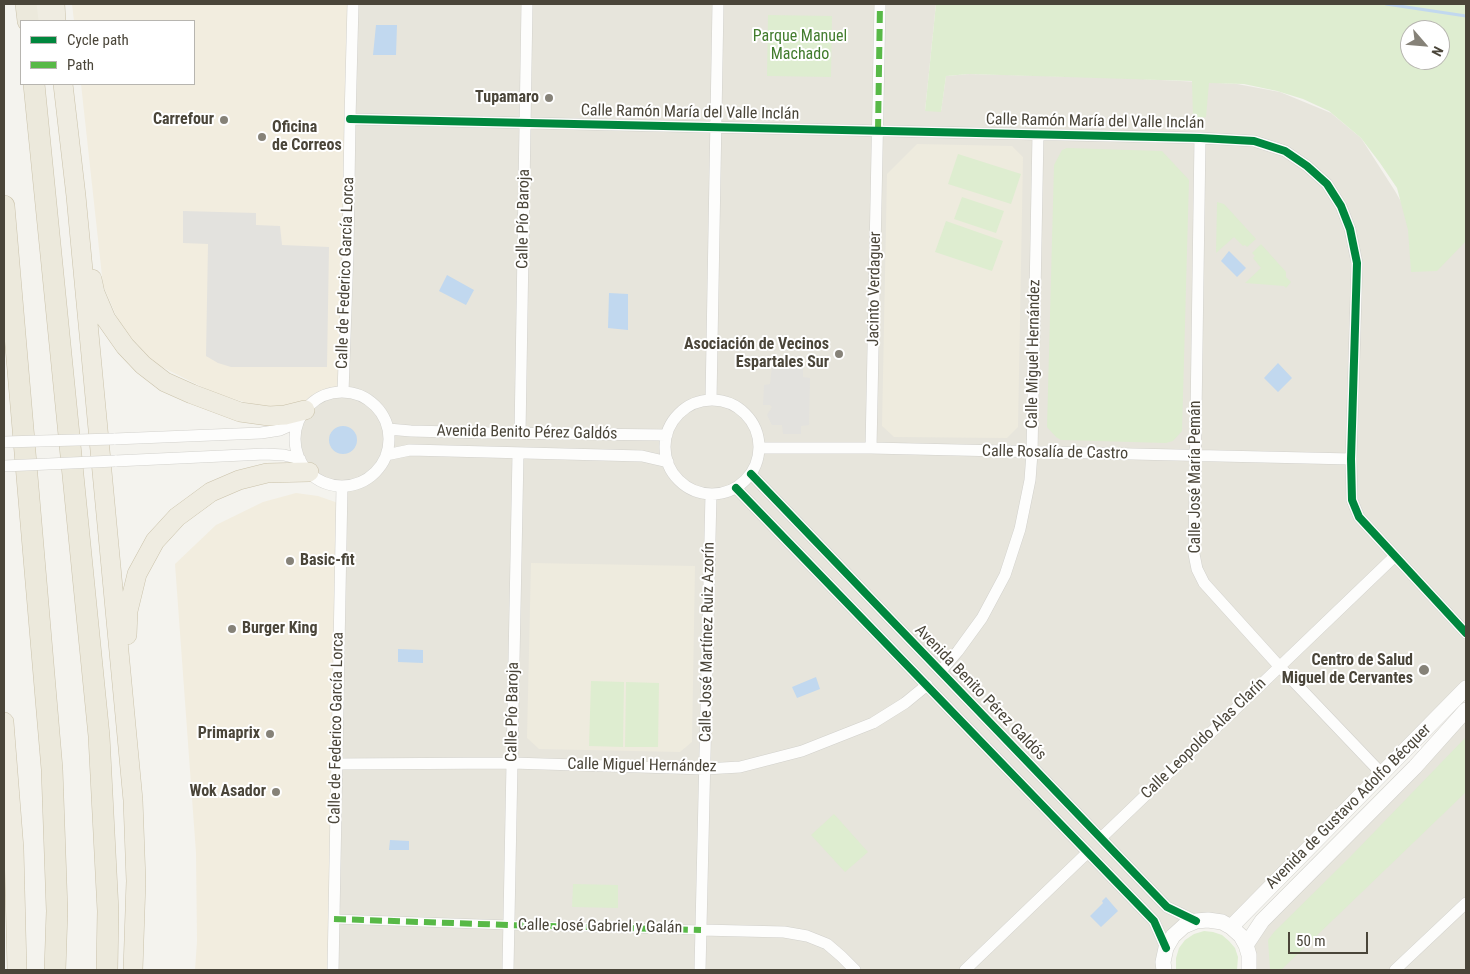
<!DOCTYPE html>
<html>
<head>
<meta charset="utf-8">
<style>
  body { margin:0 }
  #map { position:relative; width:1470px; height:974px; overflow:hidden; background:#f4f3ee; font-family:"Roboto Condensed",sans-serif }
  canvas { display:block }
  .frame { position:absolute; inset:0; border:5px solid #4a4539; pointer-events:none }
  .legend { position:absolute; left:20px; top:20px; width:175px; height:65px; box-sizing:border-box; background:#fff; border:1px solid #b7b5b0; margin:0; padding:6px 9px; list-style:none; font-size:15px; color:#4a4539 }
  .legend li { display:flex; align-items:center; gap:10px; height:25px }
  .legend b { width:25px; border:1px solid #b7b5b0 }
  .north { position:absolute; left:1400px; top:20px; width:50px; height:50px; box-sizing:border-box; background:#fff; border:1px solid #b7b5b0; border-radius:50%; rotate:117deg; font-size:14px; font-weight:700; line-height:20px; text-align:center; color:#4a4539 }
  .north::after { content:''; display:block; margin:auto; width:18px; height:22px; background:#868278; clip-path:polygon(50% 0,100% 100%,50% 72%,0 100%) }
  .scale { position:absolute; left:1288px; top:932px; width:80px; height:22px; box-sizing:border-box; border:2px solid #4a4539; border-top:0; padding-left:6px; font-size:15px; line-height:18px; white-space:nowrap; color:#4a4539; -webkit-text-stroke:4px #fff; paint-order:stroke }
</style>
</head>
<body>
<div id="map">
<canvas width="1470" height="974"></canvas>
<div class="frame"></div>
<ul class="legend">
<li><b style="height:6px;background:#00873e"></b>Cycle path</li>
<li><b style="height:6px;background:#58b947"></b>Path</li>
</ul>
<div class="north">N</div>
<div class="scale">50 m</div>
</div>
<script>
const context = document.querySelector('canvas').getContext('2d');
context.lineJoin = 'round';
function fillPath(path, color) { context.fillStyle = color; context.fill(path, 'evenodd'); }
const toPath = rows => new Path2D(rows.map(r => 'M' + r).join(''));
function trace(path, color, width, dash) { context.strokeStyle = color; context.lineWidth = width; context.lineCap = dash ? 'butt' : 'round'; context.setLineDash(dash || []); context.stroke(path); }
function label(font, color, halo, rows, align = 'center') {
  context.font = font + ' "Roboto Condensed",sans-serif'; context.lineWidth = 4; context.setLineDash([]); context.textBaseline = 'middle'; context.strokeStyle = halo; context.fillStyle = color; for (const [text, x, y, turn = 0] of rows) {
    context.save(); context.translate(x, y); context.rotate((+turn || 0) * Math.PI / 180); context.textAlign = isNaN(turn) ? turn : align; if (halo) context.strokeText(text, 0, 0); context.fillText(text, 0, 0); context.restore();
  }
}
const residential = toPath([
  [353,4,936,4,925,111,941,111,946,76,969,74,1123,78,1237,84,1280,92,1331,113,1361,138,1395,191,1412,221,1466,233,1466,685,1249,908,1222,922,1208,920,1173,936,1164,970,333,970,342,486,332,485,315,478,300,459,295,445,295,434,298,422,305,410,316,400,325,395,342,392],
  [1466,710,1466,970,1249,970,1249,956,1262,921]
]);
const commercial = toPath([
  [72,4,353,4,343,392,325,395,316,400,305,410,268,409,214,393,156,364,121,327,103,285,81,84,194,84,194,21,74,21],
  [296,493,318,496,341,504,333,970,195,970,197,941,196,853,175,564,216,525,263,502]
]);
const education = toPath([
  [917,144,1012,146,1023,157,1018,427,1007,438,894,437,882,426,887,174],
  [531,563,695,566,692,742,680,752,539,749,527,738]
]);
const green = toPath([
  [936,4,1466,4,1466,241,1437,271,1411,272,1408,230,1397,188,1380,163,1361,138,1329,111,1303,99,1277,91,1244,84,1209,83,1206,117,1193,119,1192,81,969,74,946,76,941,112,925,111],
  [1410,30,1440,30,1440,60,1410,60],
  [768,15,832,16,831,77,767,76],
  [1067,148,1162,151,1189,180,1182,431,1173,441,1166,443,1061,440,1056,437,1047,427,1054,165,1062,150],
  [958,154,1021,174,1011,204,948,184],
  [962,197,1004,211,996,233,954,219],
  [1217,202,1224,204,1256,239,1247,247,1245,245,1243,246,1234,237,1216,253],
  [946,221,1003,241,992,271,935,252],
  [1261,244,1286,272,1286,277,1291,282,1286,288,1284,286,1245,283,1261,268,1253,258,1255,256,1252,253],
  [591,681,624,682,623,747,589,746],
  [626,682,659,683,658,747,625,747],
  [1466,737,1466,792,1281,970,1270,970,1268,940,1274,932,1350,857],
  [834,814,868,852,845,872,811,835],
  [573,884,618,885,618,908,572,907],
  [1204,931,1213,932,1222,935,1229,941,1235,948,1238,957,1237,970,1176,970,1176,958,1179,948,1185,940,1194,934]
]);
const parking = toPath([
  [183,211,256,213,256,225,280,226,282,245,329,247,327,367,231,367,218,363,206,356,208,244,183,243],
  [772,366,803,367,803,377,810,378,809,425,801,426,801,434,783,434,782,425,772,425,767,415,772,407,770,405,763,405,764,385,770,384]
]);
const water = toPath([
  [376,25,397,25,396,55,373,55],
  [1229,251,1246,268,1237,277,1221,261],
  [447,275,474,290,466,305,439,291],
  [609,293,628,294,628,330,608,328],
  [1278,363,1292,378,1278,392,1264,378],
  '329 440a14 14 0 1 1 28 0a14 14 0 1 1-28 0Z',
  [398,649,423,650,423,663,398,662],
  [816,677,820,689,797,698,792,687],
  [390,840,409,841,409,850,389,850],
  [1106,897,1118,911,1101,927,1090,916,1103,903,1102,901]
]);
const stream = toPath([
  [1386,4,1466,16]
]);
const pedestrian = toPath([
  [334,919,509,925,701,930]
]);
const minor = toPath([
  [350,119,1200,138,1254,141,1285,151,1307,166,1327,184,1341,206,1350,229,1357,263,1351,459,1352,500,1359,517,1466,633],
  [1200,138,1194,554,1197,569,1204,583,1279,666,1382,774],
  [343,392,348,251,350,119,353,4],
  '295 439a47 47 0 1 1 94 0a47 47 0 1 1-94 0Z',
  [711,400,718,4],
  '665 447a47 47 0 1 1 94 0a47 47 0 1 1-94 0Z',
  [388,429,411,431,490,433,667,435],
  [520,434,527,4],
  [114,439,261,433,280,430,298,422],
  [759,448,871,448,1351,459],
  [871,448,880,4],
  [386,455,410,450,642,456,668,462],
  [115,461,265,454,284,455,300,459],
  [751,474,1167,907,1196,921],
  [736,488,1154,921,1166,948],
  [941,671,958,651,982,618,1005,575,1020,529,1030,480,1032,453,1038,134],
  [337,764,512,763,705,769,740,767,802,751,873,723,905,703,927,685],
  [1101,838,1394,557],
  [701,930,784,932,807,936,827,944,841,956,855,970],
  [333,970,342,486],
  [508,970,518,454],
  [700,970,711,494],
  [965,970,1087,853],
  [1395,970,1466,903]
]);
const tertiary = toPath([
  [1231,927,1466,688],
  [1246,945,1262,921,1415,767,1466,710],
  [1164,970,1163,962,1166,948,1173,936,1184,926,1196,921,1208,920,1222,922,1231,927,1241,936,1246,945,1249,955,1249,970]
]);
const trunk = toPath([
  [39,4,40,21],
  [55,4,56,21],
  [63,84,76,196,133,800,136,881,133,970],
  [92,279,95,293,106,319,125,346,143,365,165,382,192,394,240,412,269,416,285,415,305,410],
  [127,635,128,611,137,574,155,541,177,517,211,492,239,480,267,473,309,472],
  [4,722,14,849,17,970]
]);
const motorway = toPath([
  [26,4,28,21],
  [34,84,99,736,108,911,107,970],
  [4,206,52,769,57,911,55,970]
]);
const minorBridge = toPath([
  [4,442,114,439],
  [4,466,115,461]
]);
const quiet = toPath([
  [878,131,880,4],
  [334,919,509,925,701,930]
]);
const cycleway = toPath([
  [350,119,1200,138,1254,141,1285,151,1307,166,1327,184,1341,206,1350,229,1357,263,1351,459,1352,500,1359,517,1466,633],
  [751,474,1167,907,1196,921],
  [736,488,1154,921,1166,948]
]);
const markers = [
  [549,98,5,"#868278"],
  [224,120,5,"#868278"],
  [262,137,5,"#868278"],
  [839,354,5,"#868278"],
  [290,561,5,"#868278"],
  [232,629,5,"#868278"],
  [1424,670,6,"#868278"],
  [270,734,5,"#868278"],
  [276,792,5,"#868278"]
];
const parkNames = [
  ["Parque Manuel",800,37],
  ["Machado",800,55]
];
const poiNames = [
  ["Tupamaro",539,98],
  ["Carrefour",214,120],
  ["Oficina",272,128,"left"],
  ["de Correos",272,146,"left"],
  ["Asociación de Vecinos",829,345],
  ["Espartales Sur",829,363],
  ["Basic-fit",300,561,"left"],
  ["Burger King",242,629,"left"],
  ["Centro de Salud",1413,661],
  ["Miguel de Cervantes",1413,679],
  ["Primaprix",260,734],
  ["Wok Asador",266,792]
];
const streetNames = [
  ["Calle Ramón María del Valle Inclán",690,113,1],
  ["Calle Ramón María del Valle Inclán",1095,122,1],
  ["Calle Pío Baroja",524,219,-89],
  ["Calle de Federico García Lorca",346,273,-88],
  ["Jacinto Verdaguer",875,289,-89],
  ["Calle Miguel Hernández",1034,354,-89],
  ["Avenida Benito Pérez Galdós",527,433,1],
  ["Calle Rosalía de Castro",1055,453,1],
  ["Calle José María Pemán",1196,477,-90],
  ["Calle José Martínez Ruiz Azorín",708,642,-89],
  ["Avenida Benito Pérez Galdós",980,693,46],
  ["Calle Pío Baroja",513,712,-89],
  ["Calle de Federico García Lorca",337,728,-89],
  ["Calle Leopoldo Alas Clarín",1204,739,-44],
  ["Calle Miguel Hernández",642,766,1],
  ["Avenida de Gustavo Adolfo Bécquer",1349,807,-45],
  ["Calle José Gabriel y Galán",600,927,1]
];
fillPath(residential, '#e7e5dc');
fillPath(commercial, '#f2eddf');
fillPath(education, '#eeebde');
fillPath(green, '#deedd0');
fillPath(parking, '#e3e2de');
fillPath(water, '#c1d8ef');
trace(stream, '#c1d8ef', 3);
trace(pedestrian, '#d2d1cc', 10);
trace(minor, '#d2d1cc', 12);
trace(tertiary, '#d2d1cc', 16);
trace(trunk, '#cac2aa', 20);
trace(motorway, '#cac2aa', 22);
trace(pedestrian, '#fdfdfc', 9);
trace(minor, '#fdfdfc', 11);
trace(tertiary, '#fdfdfc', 15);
trace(trunk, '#efece1', 19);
trace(motorway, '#ece9dc', 21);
trace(minorBridge, '#d2d1cc', 12, []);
trace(minorBridge, '#fdfdfc', 11);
trace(quiet, '#58b947', 6, [12, 6]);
trace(cycleway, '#00873e', 8);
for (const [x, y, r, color] of markers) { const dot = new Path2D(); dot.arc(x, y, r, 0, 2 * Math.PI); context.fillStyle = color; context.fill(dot); trace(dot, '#fff', 2); }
label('16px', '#427c2d', '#fff', parkNames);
label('bold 16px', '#4a4539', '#fff', poiNames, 'right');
label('16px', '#4a4539', '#fff', streetNames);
</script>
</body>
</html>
